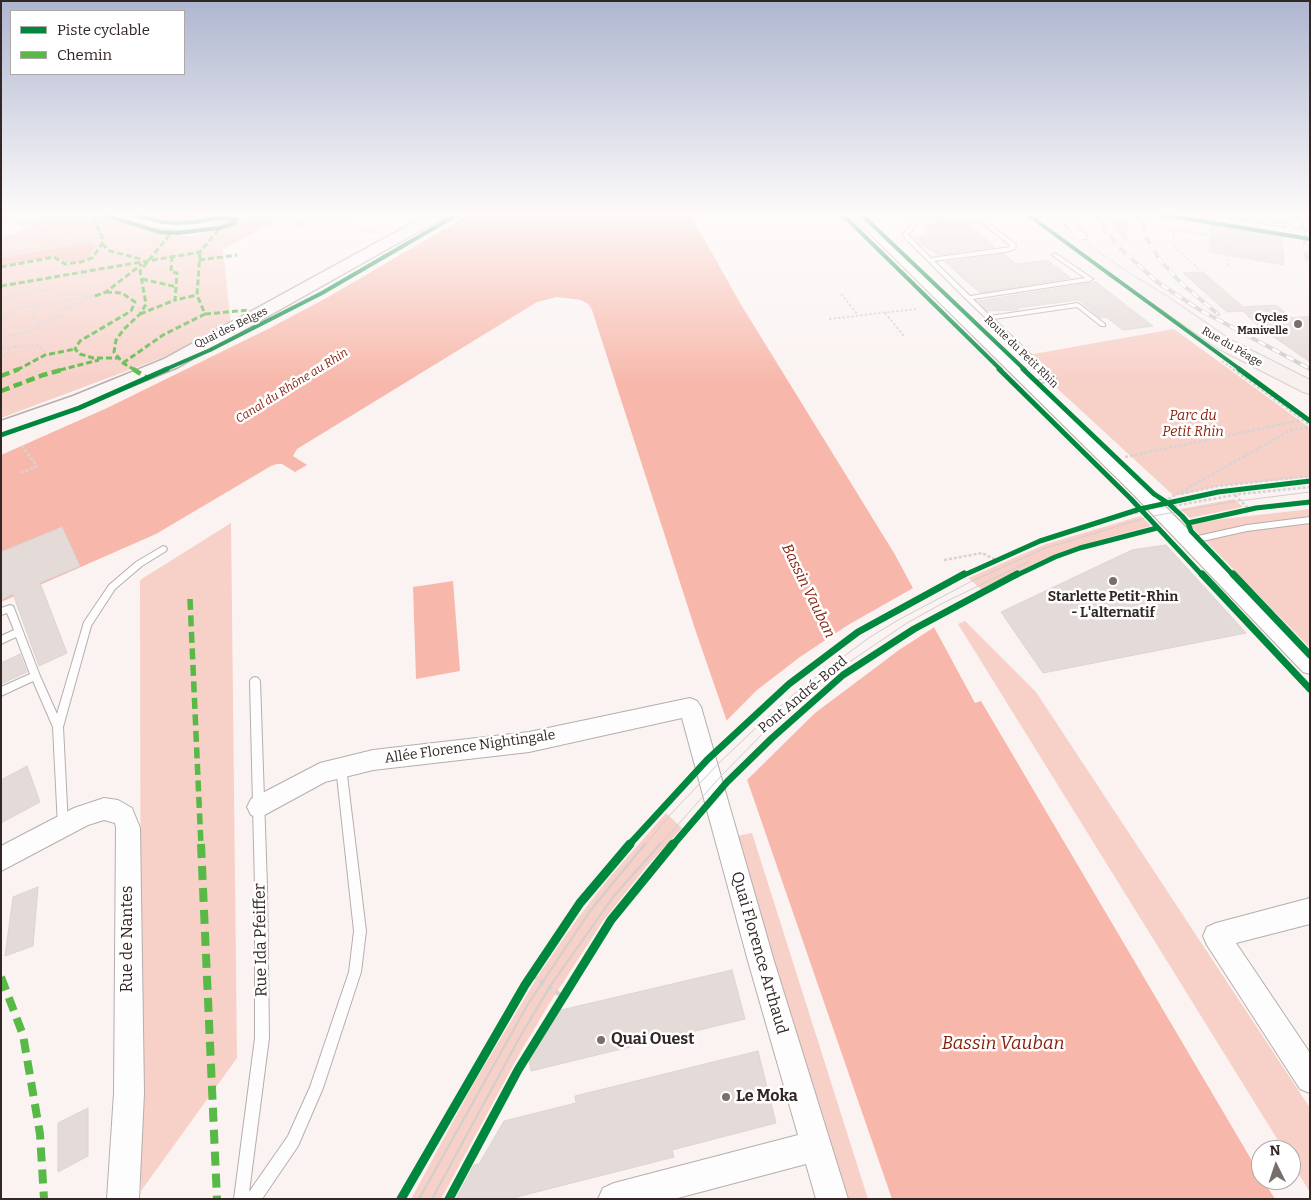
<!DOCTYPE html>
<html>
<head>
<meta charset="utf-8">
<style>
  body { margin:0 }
  #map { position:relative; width:1311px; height:1200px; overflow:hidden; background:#faf3f2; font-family:Bitter,serif }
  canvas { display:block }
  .frame { position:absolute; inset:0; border:2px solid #322724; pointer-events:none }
  .legend { position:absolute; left:10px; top:10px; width:175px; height:65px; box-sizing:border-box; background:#fff; border:1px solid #ada9a7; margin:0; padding:6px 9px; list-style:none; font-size:15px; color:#322724 }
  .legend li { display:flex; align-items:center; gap:10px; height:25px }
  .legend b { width:25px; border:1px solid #ada9a7 }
  .north { position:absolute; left:1251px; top:1140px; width:50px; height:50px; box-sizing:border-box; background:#fff; border:1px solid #ada9a7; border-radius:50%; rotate:356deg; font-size:14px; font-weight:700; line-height:20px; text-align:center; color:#322724 }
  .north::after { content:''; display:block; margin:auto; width:18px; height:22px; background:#786e6c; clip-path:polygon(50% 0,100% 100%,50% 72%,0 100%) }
</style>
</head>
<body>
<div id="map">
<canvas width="1311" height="1200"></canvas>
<div class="frame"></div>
<ul class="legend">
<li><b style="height:6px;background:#00873e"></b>Piste cyclable</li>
<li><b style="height:6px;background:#58b947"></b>Chemin</li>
</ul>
<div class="north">N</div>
</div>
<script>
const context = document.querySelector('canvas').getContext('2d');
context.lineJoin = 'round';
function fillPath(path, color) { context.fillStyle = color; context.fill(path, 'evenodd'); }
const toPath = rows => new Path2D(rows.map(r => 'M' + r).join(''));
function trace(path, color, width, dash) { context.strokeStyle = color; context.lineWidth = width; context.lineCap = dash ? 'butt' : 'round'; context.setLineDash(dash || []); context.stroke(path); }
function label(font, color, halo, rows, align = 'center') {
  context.font = font + ' Bitter,serif'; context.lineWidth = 5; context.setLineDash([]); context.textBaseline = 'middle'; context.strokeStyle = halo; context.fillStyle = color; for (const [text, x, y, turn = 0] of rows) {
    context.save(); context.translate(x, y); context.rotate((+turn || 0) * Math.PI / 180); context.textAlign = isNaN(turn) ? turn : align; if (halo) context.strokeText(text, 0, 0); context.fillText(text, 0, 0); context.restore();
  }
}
const green = toPath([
  [67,214,98,214,175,236,193,236,221,230,257,214,280,220,223,249,231,325,180,351,1,418,1,237,14,234,42,220],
  [1174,329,1310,428,1310,477,1220,486,1174,496,1022,356],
  [1234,499,1243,507,1190,518,1180,509],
  [1310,509,1310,648,1188,523],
  [1141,516,1151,526,1099,540,1044,559,981,589,968,578,1046,544],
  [231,523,237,1058,141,1191,140,580],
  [965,621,1036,692,1310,1108,1310,1192,1291,1162,1291,1150,1284,1150,958,624],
  [666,813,682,828,647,866,603,921,549,1004,521,1051,441,1199,411,1199,474,1083,538,976,577,919,609,878],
  [752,833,868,1199,843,1199,732,837]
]);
const water = toPath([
  [470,214,690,214,740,303,894,553,975,703,981,701,1261,1176,1261,1180,1263,1180,1275,1199,892,1199,696,632,592,310,588,304,581,300,557,297,537,302,297,449,293,456,307,465,295,472,282,464,277,464,271,466,156,534,1,602,1,455,107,408,270,328,330,296],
  [85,243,94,244,95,247,90,256,80,262,65,262,55,256,1,266,1,258],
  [453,581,460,671,416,679,413,587]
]);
const pier = toPath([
  [915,587,936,626,899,650,815,713,745,782,725,722,757,690,800,657,848,625]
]);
const building = toPath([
  [1,214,55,214,30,226,1,222,1,214],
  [272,214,329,214,303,227,271,216,272,214],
  [910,214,956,214,960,216,916,218,910,214],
  [1105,214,1128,214,1126,241,1105,214],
  [1212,214,1246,214,1249,220,1212,214],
  [952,221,968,224,995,247,937,255,933,251,930,251,913,237,928,235,924,231,930,230,922,224,952,221],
  [1211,223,1282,236,1284,265,1209,252,1211,223],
  [1004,254,1016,264,1047,260,1071,278,980,293,945,262,1004,254],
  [1203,272,1243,307,1276,305,1292,318,1310,316,1310,362,1258,326,1243,311,1227,312,1183,273,1203,272],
  [1096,282,1153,326,1123,330,1106,317,1100,318,1079,300,1016,308,1019,310,1016,310,987,311,978,301,1096,282],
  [62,527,80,566,40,583,67,653,39,666,13,594,1,600,1,552,62,527],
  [1166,545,1246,633,1043,673,1001,612,1132,550,1166,545],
  [20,654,27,672,1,684,1,663,20,654],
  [27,766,40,802,1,823,1,780,27,766],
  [38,887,33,946,5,956,13,897,38,887],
  [732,970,745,1019,531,1071,529,1060,557,1011,732,970],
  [758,1051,776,1123,672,1150,674,1157,509,1199,456,1199,474,1165,479,1164,504,1121,576,1103,575,1096,758,1051],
  [88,1108,88,1156,58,1172,58,1123,88,1108]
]);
const pathFar3 = toPath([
  [346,214,342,221,344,223,377,234],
  [321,226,343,214],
  [1206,235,1226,239,1228,267],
  [1,244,68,233,62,225,44,229,29,239],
  [1,255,102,237],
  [1199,269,1173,246,1174,230,1206,235,1206,227],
  [841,294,858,315],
  [95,296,62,310,62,316,38,324,34,318,35,305,95,296],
  [1,298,30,292,48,291,87,295],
  [885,313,904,336],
  [1,319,8,317,16,308,35,305],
  [829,319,916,309],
  [1,328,10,336,40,328,38,324],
  [1,340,10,336],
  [9,347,37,345,43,349,45,355],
  [1,348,9,347,9,352,1,359],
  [1222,361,1235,370]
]);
const pathFar2 = toPath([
  [1233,369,1310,425],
  [1125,457,1302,420],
  [21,473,37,466,22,446],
  [1181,494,1218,486,1310,476],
  [1235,495,1250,510],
  [1168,499,1291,430,1308,427],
  [1174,506,1240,494,1310,487],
  [1120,516,1141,512],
  [1191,522,1256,508,1310,502],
  [944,560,982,553,996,560],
  [1016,576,1055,557,1080,548,1156,528]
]);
const pathFar1 = toPath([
  [983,591,1018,574],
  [672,846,686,829]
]);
const path = toPath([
  [532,975,562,996],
  [449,1199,518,1070,611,920,673,844]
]);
const lane = toPath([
  [1254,214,1258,214,1258,217,1284,221,1293,227,1295,232,1290,233,1289,229,1281,223,1254,219,1254,214],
  [952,217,986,222,1016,244,1015,249,1006,252,934,261,970,296,1085,278,1053,256,1052,255,1055,253,1093,279,1090,281,973,299,990,316,1078,303,1105,324,1105,326,1101,326,1077,307,994,319,1056,379,1056,381,1028,384,1028,382,1049,379,966,299,902,235,915,220,952,217],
  [952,219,983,224,1010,245,1010,247,931,258,908,235,919,222,952,219],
  [1310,517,1310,523,1247,531,1189,544,1185,541,1189,538,1247,525,1310,517],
  [163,546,166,547,167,549,166,551,142,566,115,589,91,626,63,727,68,826,67,830,63,831,59,830,58,826,53,727,33,681,1,696,1,687,30,674,16,637,1,644,1,636,14,630,7,613,1,615,1,608,10,605,13,606,14,608,40,676,57,714,84,622,109,585,136,562,163,546],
  [255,677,258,678,260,681,267,887,269,1038,249,1192,288,1136,310,1087,349,972,354,931,336,767,337,764,341,762,345,764,346,767,366,931,361,972,323,1088,298,1146,262,1199,234,1199,255,1038,255,887,250,681,252,678,255,677]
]);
const street = toPath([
  [112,214,127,214,153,221,180,224,209,221,230,214,244,214,214,226,180,230,152,227,113,216,112,214],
  [850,214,861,214,1146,487,1310,653,1310,674,1303,672,1134,495,850,214],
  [1056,214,1066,214,1086,235,1088,237,1086,239,1078,239,1056,214],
  [1179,214,1201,214,1310,232,1310,238,1184,217,1179,214],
  [690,698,697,701,701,707,774,961,848,1199,816,1199,806,1164,674,1199,598,1199,603,1188,614,1183,798,1135,748,961,682,718,529,752,373,770,325,782,259,818,251,815,247,807,251,799,320,763,373,750,529,732,690,698],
  [104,798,118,800,132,808,140,828,144,1093,139,1199,107,1199,114,1093,116,828,115,823,104,820,88,825,1,871,1,846,74,808,104,798],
  [1310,898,1310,924,1236,943,1310,1053,1310,1093,1300,1089,1207,945,1203,936,1207,927,1216,923,1310,898]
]);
const secondary = toPath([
  [429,214,446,214,444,217,178,367,87,404,1,434,1,421,73,396,164,359,429,214]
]);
const primary = toPath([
  [1028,214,1045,214,1127,272,1165,295,1231,340,1310,380,1310,394,1303,392,1217,348,1153,303,1115,280,1030,217,1028,214]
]);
const tramFar1 = toPath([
  [644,846,669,816,718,764,761,723,800,689,870,637,900,619,972,581,1043,549,1148,517,1230,502,1310,492],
  [659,846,721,776,777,719,839,669,907,623,943,603,1028,562]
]);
const tram = toPath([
  [419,1199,528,1004,590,911,645,844],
  [432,1199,521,1035,551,985,613,897,660,844]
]);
const rail = toPath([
  [1099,214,1106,230,1120,248,1157,282,1200,310,1310,369],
  [1140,214,1146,237,1159,259,1182,284,1218,314],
  [1298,214,1302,223,1307,260,1310,265]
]);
const pathBridge = toPath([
  [686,829,727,782,772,738,843,675,914,629,983,591]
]);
const quietFar3 = toPath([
  [102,244,110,251,141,259],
  [172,256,171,272,177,273,175,300,197,295],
  [199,260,237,255],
  [1,267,54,257,65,264,81,262,92,258,102,244,102,237,92,214],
  [142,279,177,287],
  [1,286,200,252,220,228],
  [106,292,122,293,135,302,131,311,80,341,75,349,80,354,93,358,119,358],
  [95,296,106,292,142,264],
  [140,314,175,300],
  [205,314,249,310],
  [123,363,163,335,205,314,197,295,200,252],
  [17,370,45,355,75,349],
  [60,370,99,360],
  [135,370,123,363,114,352,116,340,124,329,140,314,146,304,140,271,171,233]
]);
const quietFar2 = toPath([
  [133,369,149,379],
  [1,376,19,369],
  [1,391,43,375,65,369]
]);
const quietFar1 = toPath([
  [190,599,201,846]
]);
const quiet = toPath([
  [201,844,217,1199],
  [1,977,23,1035,40,1134,44,1199]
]);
const cyclewayFar3 = toPath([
  [101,214,160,232,178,233,220,228,234,223,237,219],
  [134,214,162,222,174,223,196,222,216,218,237,219],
  [842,214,1001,370],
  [861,214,1025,370],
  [1027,214,1241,370],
  [1159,214,1310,239],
  [164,370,210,350,322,293,458,214]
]);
const cyclewayFar2 = toPath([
  [999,369,1131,499,1203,576],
  [1023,369,1154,494,1168,503,1182,516,1188,523,1191,531,1234,576],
  [1239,369,1310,421],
  [1,435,79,408,167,369],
  [1188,523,1256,508,1310,502],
  [962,576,1040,541,1140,509,1218,492,1310,481],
  [1015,576,1055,557,1080,548,1157,528]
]);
const cyclewayFar1 = toPath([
  [1202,574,1310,689],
  [1233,574,1310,655],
  [628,846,707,760,789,684,858,632,964,574],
  [672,846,727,782,772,738,843,675,914,629,1017,574]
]);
const cycleway = toPath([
  [401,1199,525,985,580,903,630,844],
  [449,1199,518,1070,611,920,673,844]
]);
const markers = [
  [1298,324,5,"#786e6c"],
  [1113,581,5,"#786e6c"],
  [601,1040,5,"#786e6c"],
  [726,1097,5,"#786e6c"]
];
const farPoinames = [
  ["Cycles",1288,318],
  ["Manivelle",1288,331]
];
const farStreetnames = [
  ["Quai des Belges",231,328,-26],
  ["Rue du Péage",1232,347,30],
  ["Route du Petit Rhin",1021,352,44]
];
const farWaternames = [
  ["Canal du Rhône au Rhin",292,386,-32]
];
const parkNames = [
  ["Parc du",1193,416],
  ["Petit Rhin",1193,432]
];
const poiNames = [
  ["Starlette Petit-Rhin",1113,597],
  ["- L'alternatif",1113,613]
];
const streetNames = [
  ["Pont André-Bord",803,695,-40],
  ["Allée Florence Nightingale",470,747,-8]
];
const waterNames = [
  ["Bassin Vauban",808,591,64]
];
const nearStreetnames = [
  ["Rue de Nantes",128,939,-90],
  ["Rue Ida Pfeiffer",261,940,-91],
  ["Quai Florence Arthaud",759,953,74]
];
const nearPoinames = [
  ["Quai Ouest",611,1040],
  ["Le Moka",736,1097]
];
const nearWaternames = [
  ["Bassin Vauban",1003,1044]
];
fillPath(green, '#f7d0c8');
fillPath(water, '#f7b8ab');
fillPath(pier, '#faf3f2');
fillPath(building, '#e4dbd8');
trace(building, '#dcd3d2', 1);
trace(lane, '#b6aeac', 2);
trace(street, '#b6aeac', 2);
trace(secondary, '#b6aeac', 3);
trace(primary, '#d4d0ce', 2);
trace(pathFar3, '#d6d3d3', 2, [2.5, 2]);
trace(pathFar2, '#d6d3d3', 2.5, [3, 2]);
trace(pathFar1, '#d6d3d3', 4, [4.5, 2.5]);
trace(path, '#d6d3d3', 4.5, [5.5, 4]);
fillPath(lane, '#fefdfd');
fillPath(street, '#fefdfd');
fillPath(secondary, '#faf6f6');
fillPath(primary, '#f7f0ef');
trace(tramFar1, '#d1cece', 1);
trace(tram, '#d1cece', 2);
trace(rail, '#d1cece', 4);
trace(rail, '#fff', 2.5, [8]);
trace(pathBridge, '#d6d3d3', 4, [4.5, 2.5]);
trace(quietFar3, '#58b947', 3, [6, 3]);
trace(quietFar2, '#58b947', 4.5, [9, 4.5]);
trace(quietFar1, '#58b947', 5.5, [11, 5.5]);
trace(quiet, '#58b947', 8, [14, 8]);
trace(cyclewayFar3, '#00873e', 4);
trace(cyclewayFar2, '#00873e', 5);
trace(cyclewayFar1, '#00873e', 7);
trace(cycleway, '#00873e', 9);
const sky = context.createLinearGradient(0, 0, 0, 382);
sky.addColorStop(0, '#aeb6d0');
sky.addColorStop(0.56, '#fdfaf9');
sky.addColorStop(1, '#fdfaf900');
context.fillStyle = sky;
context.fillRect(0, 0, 1311, 382);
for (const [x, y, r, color] of markers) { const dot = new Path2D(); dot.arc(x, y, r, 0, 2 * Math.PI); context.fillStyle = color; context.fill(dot); trace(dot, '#fff', 2); }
label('bold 11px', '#322724', '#fff', farPoinames, 'right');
label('11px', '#322724', '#fff', farStreetnames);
label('italic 12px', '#85220e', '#fff', farWaternames);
label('italic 14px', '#892512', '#fff', parkNames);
label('bold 14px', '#322724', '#fff', poiNames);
label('14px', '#322724', '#fff', streetNames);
label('italic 15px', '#85220e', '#fff', waterNames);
label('16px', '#322724', '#fff', nearStreetnames);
label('bold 16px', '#322724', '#fff', nearPoinames, 'left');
label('italic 18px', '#85220e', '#fff', nearWaternames);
</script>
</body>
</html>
